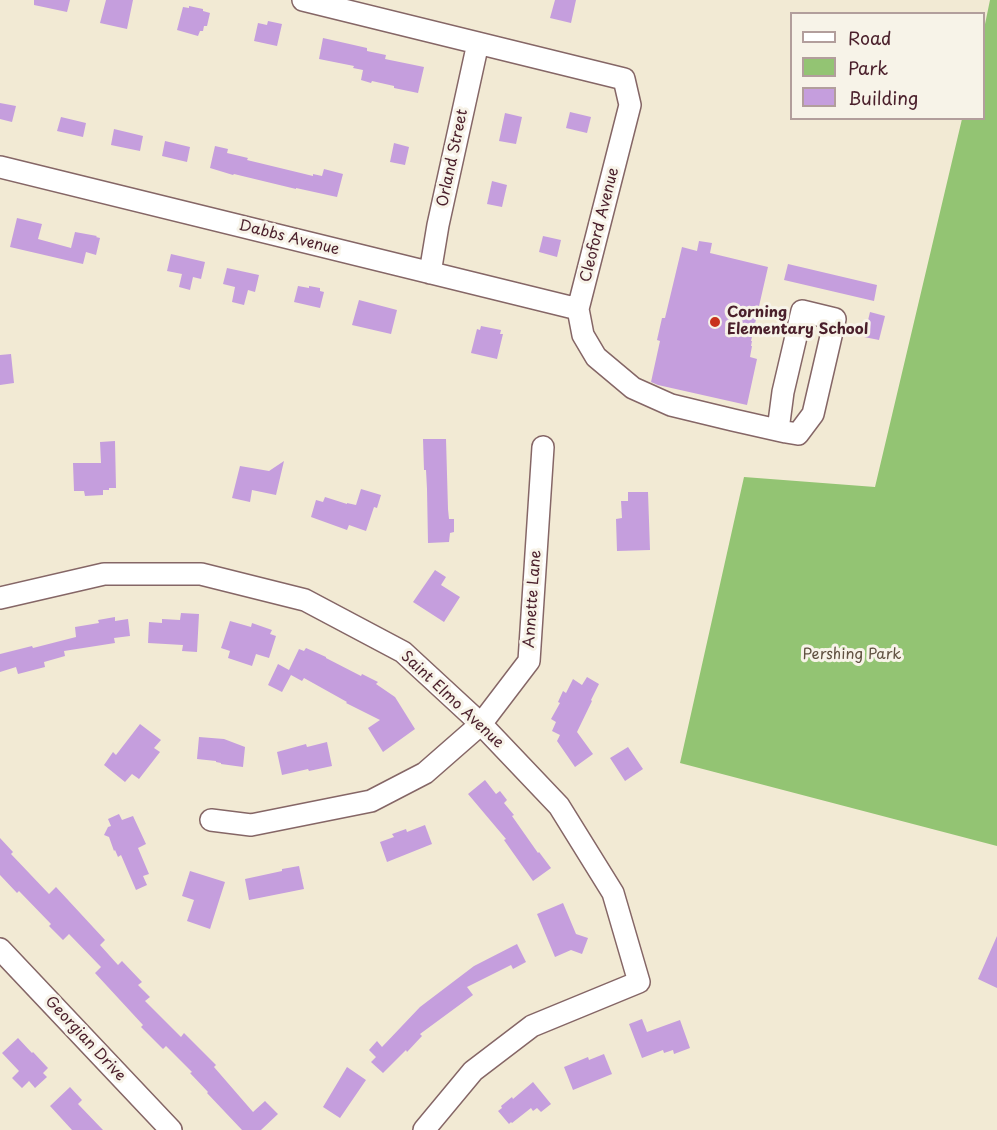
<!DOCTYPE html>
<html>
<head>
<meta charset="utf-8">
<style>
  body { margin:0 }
  #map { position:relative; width:997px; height:1130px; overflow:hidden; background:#f2ead4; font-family:"Playpen Sans",sans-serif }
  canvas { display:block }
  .legend { position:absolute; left:790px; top:12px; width:195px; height:108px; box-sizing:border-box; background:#f7f3e8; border:2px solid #b29e9c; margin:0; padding:8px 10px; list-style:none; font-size:18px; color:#4a1f2b }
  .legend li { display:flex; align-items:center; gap:12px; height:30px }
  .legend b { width:30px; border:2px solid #b29e9c }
</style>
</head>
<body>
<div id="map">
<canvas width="997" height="1130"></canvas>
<ul class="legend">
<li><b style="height:8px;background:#fff"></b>Road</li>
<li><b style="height:16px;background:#93c473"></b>Park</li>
<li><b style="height:16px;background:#c59edd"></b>Building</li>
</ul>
</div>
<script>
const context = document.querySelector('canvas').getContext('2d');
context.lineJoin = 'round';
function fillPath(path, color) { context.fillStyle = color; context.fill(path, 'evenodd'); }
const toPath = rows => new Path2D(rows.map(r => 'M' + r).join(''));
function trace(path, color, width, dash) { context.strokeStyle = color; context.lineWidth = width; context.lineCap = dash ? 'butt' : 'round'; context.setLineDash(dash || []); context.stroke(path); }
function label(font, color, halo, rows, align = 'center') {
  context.font = font + ' "Playpen Sans",sans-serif'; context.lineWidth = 6; context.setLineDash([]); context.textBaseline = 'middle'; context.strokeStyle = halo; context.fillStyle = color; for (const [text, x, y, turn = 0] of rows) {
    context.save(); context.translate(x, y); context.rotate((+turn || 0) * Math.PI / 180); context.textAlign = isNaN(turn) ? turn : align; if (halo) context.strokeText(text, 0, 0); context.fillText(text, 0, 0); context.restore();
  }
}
const green = toPath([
  [990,0,997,0,997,846,680,763,744,477,875,487,962,119,984,118,984,29]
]);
const building = toPath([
  [34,0,70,0,67,12,34,5],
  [106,0,133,0,127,29,100,23],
  [555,0,576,0,571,23,550,18],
  [189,6,203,9,203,11,210,13,207,26,204,26,203,31,200,31,198,36,177,30,183,7,189,8],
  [268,21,282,24,277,46,254,41,258,23,267,25],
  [323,38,367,48,367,51,386,55,385,59,424,67,418,93,394,88,394,86,372,81,371,83,361,80,363,70,353,68,354,66,319,59],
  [0,103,16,106,12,122,0,119],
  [570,112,591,117,587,133,566,128],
  [505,113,522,117,516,144,499,141],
  [61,117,86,123,83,137,57,131],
  [114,129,143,136,140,151,111,145],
  [165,141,190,147,187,162,162,156],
  [394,143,409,147,405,165,390,162],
  [215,146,228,149,227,153,248,158,247,160,313,176,313,174,322,176,324,169,343,174,337,197,296,188,296,189,234,174,233,175,210,168],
  [492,181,507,185,502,207,487,204],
  [17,218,42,224,38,239,71,248,75,232,97,236,96,237,100,238,96,255,86,252,83,264,10,247],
  [543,236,561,240,557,257,539,252],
  [699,241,712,243,710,253,768,267,751,341,752,341,751,346,752,346,750,357,757,359,747,405,658,385,651,382,660,341,657,340,662,318,665,318,682,247,697,251],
  [171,254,205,262,201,279,193,277,190,290,179,287,182,274,167,271],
  [788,264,877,285,874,301,784,280],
  [227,268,259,275,255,292,248,290,244,305,232,302,235,287,223,284],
  [298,286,309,288,309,286,320,288,320,291,324,292,320,308,294,302],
  [359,300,397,310,391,334,352,325],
  [870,312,885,316,879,340,864,337],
  [481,326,501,330,500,334,503,334,497,359,471,353,477,329,480,330],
  [11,354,14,383,0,385,0,355],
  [423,439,446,439,448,509,449,519,454,519,454,532,450,533,449,542,428,543,427,489,426,470,424,470],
  [115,441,116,488,109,488,109,490,103,490,103,495,85,496,84,491,74,491,73,463,101,463,100,442],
  [284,461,276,495,252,490,250,502,232,498,240,466,269,471],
  [361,489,381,495,377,508,374,507,366,531,349,525,347,530,311,517,316,500,323,502,325,497,347,504,347,503,356,505],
  [628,492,648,492,650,550,617,551,616,519,622,518,621,501,628,501],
  [435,570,446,577,441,585,460,597,444,622,413,602],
  [181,613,199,614,197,652,182,651,183,645,148,643,149,622,162,623,162,619,180,620],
  [115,617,115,621,128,619,130,636,114,638,115,643,64,651,65,656,44,662,45,667,18,674,16,667,0,672,0,654,32,646,33,648,76,637,75,627,99,623,98,620],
  [230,621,251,627,252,623,272,630,270,634,276,636,269,658,256,654,252,666,228,658,230,651,221,648],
  [306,648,326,657,326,658,361,676,362,674,378,682,376,684,395,697,415,729,383,752,368,728,380,720,346,703,347,702,304,678,302,681,291,675,282,692,268,685,278,664,289,670,299,649,304,651],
  [587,677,599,684,591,700,592,701,577,732,593,754,575,767,557,741,560,735,552,731,556,722,551,719,560,703,558,702,563,691,566,693,573,679,582,685],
  [140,724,161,740,154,748,160,752,139,779,132,774,125,782,104,765,113,752,116,755],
  [199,737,224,739,245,747,243,767,221,764,221,763,216,762,216,761,197,759],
  [327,742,332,766,309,771,308,769,282,775,277,752,306,744,307,747],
  [628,747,643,769,625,781,610,758],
  [485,780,496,794,500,791,507,800,504,803,514,815,512,816,538,853,539,852,551,868,533,881,504,840,506,839,468,794],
  [119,814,122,820,133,816,146,844,138,848,149,874,143,876,147,885,136,890,121,855,118,857,115,850,114,851,109,837,104,835,108,827,111,826,108,819],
  [425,825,432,844,387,862,380,842,394,837,392,834,406,829,407,832],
  [0,838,13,852,11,854,49,894,56,887,105,940,100,945,118,965,122,961,142,982,138,985,150,997,145,1001,181,1037,184,1033,216,1065,214,1067,253,1112,265,1101,278,1114,261,1130,242,1130,207,1093,208,1092,190,1073,192,1072,166,1046,163,1049,141,1027,143,1025,95,973,101,967,69,934,63,940,49,926,51,924,19,891,17,893,0,875],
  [299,866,304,889,249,900,245,879,282,871,282,869],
  [190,871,225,882,210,929,187,921,194,900,182,896],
  [563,903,576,934,588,938,582,954,571,950,555,957,537,914],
  [997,936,997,988,978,979],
  [517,944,526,962,513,969,511,965,467,987,473,995,420,1034,422,1036,407,1052,406,1050,383,1073,371,1062,376,1057,369,1050,377,1041,382,1047,420,1007,474,966],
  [642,1019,647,1032,680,1020,690,1048,674,1054,673,1050,664,1053,663,1050,642,1058,629,1024],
  [18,1038,32,1053,33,1052,48,1068,43,1073,47,1077,35,1088,29,1081,22,1088,12,1078,19,1071,2,1053],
  [604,1054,612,1074,573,1090,564,1067,588,1057,589,1060],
  [347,1067,366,1080,340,1118,323,1107],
  [533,1082,551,1104,541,1112,537,1108,533,1111,531,1108,512,1123,511,1122,509,1124,498,1111,502,1108,501,1106,512,1097,513,1099],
  [70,1087,82,1100,78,1104,103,1130,72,1130,50,1106]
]);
const minor = toPath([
  [303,0,624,79,630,105,578,309,583,335,596,357,633,388,671,405,733,420,786,432,798,434,813,414,835,319,802,311,783,392,778,430],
  [0,167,578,309],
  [430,273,438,225,478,43],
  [0,598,104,574,201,574,305,600,403,652,481,724,559,806,613,893,639,982,532,1026,473,1071,424,1130],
  [211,820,251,825,371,801,425,773,481,724,529,661,543,447],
  [0,949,171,1130]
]);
const markers = [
  [715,322,6,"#c8321e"]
];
const streetNames = [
  ["Orland Street",453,158,-78],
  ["Cleoford Avenue",600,225,-76],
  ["Dabbs Avenue",289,238,14],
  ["Annette Lane",533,599,-86],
  ["Saint Elmo Avenue",452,700,43],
  ["Georgian Drive",85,1039,47]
];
const poiNames = [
  ["Corning",727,313],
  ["Elementary School",727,330]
];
const parkNames = [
  ["Pershing Park",852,655]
];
fillPath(green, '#93c473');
fillPath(building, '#c59edd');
trace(minor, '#856666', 24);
trace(minor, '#fff', 21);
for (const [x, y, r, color] of markers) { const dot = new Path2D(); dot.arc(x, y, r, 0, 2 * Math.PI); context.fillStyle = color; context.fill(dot); trace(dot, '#f7f3e8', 2); }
label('15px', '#4a1f2b', '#f7f3e8', streetNames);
label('bold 15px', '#4a1f2b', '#f7f3e8', poiNames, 'left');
label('15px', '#605141', '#f7f3e8', parkNames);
</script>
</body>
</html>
